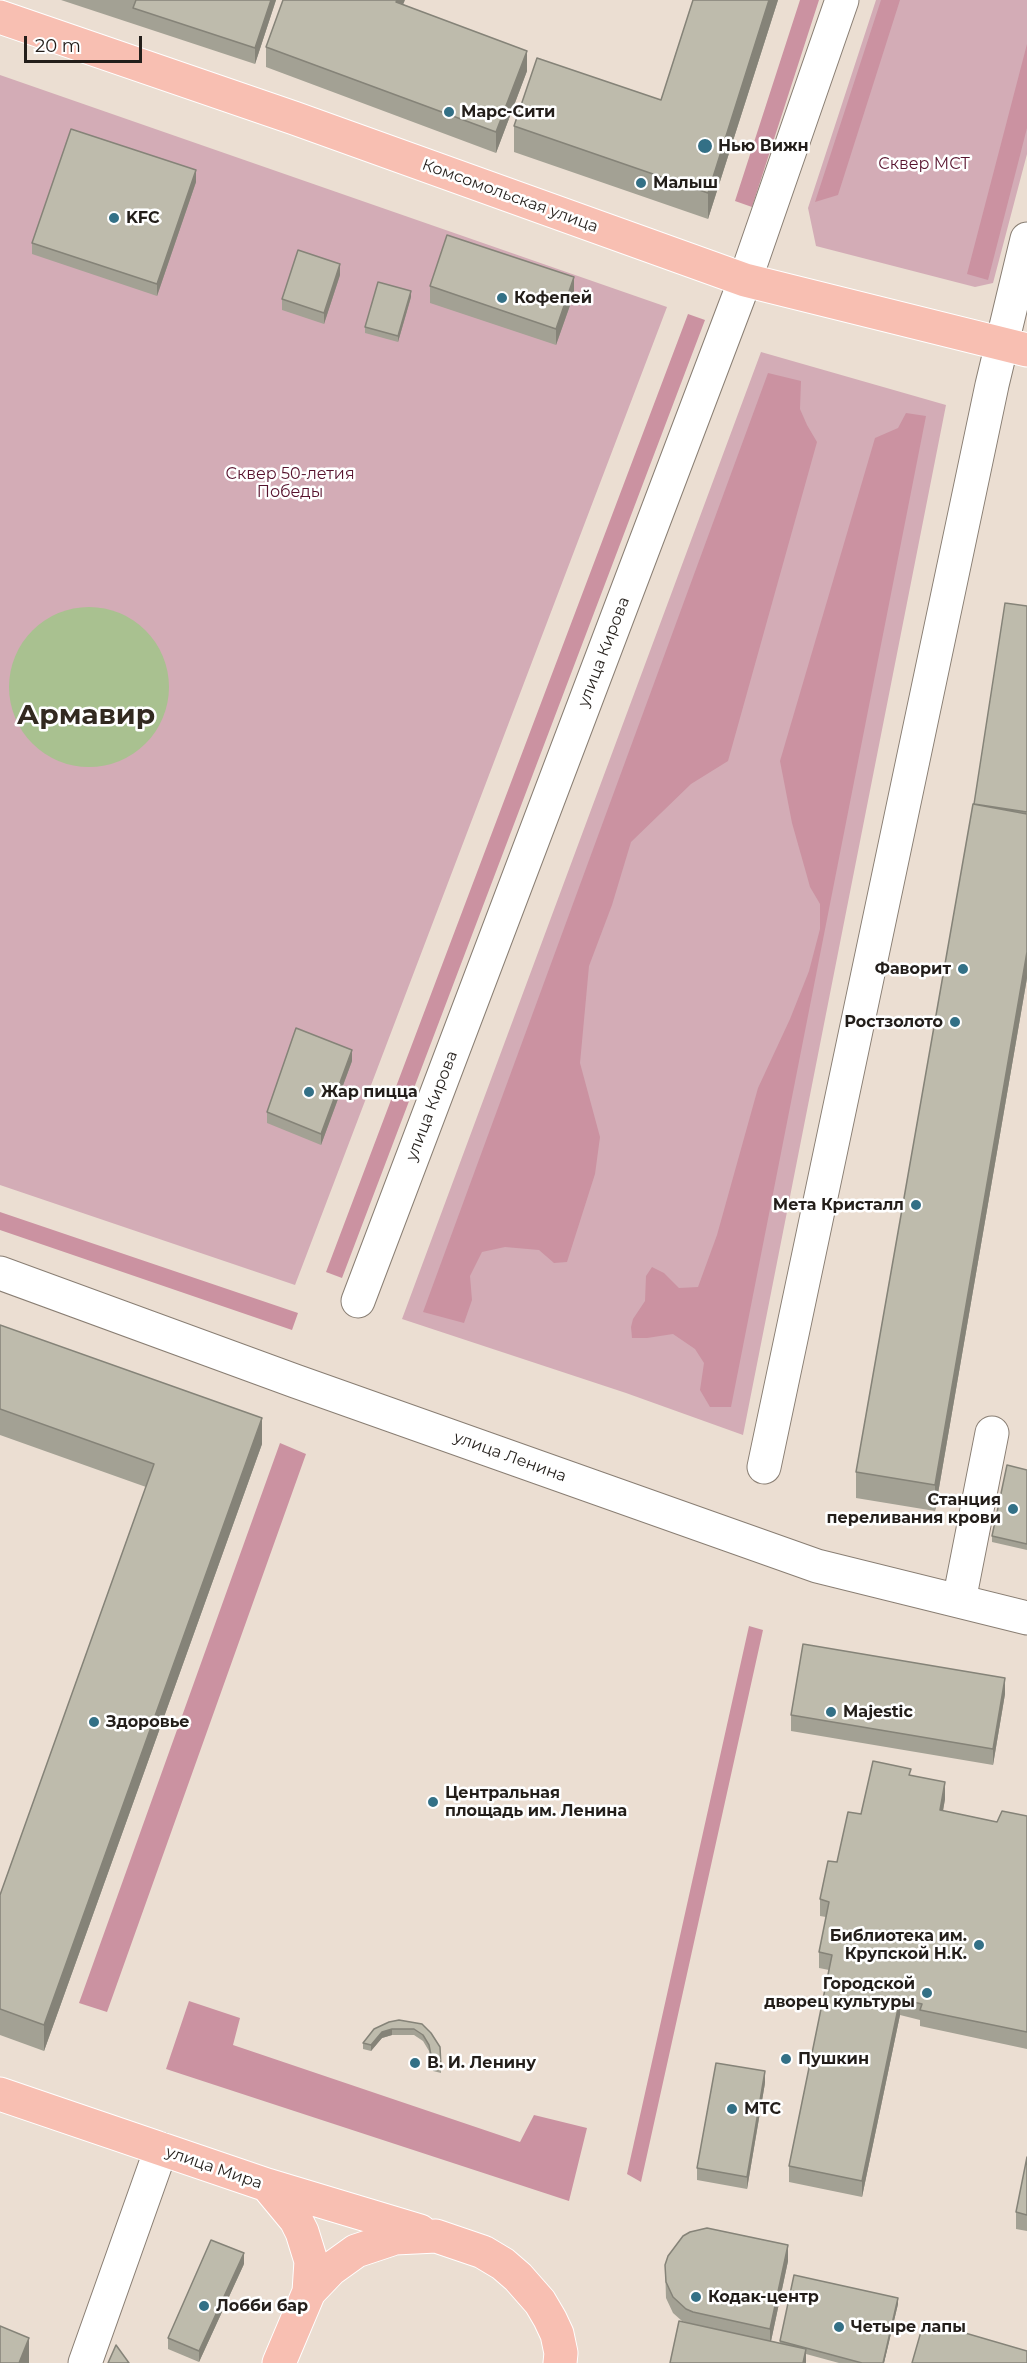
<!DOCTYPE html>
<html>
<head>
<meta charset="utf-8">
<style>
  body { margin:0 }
  #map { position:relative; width:1027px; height:2363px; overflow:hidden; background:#ebded2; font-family:Montserrat,sans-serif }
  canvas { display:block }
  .scale { position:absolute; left:24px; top:36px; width:118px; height:27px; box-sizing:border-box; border:3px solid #231e1a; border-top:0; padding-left:8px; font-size:18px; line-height:21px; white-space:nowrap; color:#231e1a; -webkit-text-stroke:4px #fff; paint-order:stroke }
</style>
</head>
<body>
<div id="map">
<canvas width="1027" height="2363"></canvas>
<div class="scale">20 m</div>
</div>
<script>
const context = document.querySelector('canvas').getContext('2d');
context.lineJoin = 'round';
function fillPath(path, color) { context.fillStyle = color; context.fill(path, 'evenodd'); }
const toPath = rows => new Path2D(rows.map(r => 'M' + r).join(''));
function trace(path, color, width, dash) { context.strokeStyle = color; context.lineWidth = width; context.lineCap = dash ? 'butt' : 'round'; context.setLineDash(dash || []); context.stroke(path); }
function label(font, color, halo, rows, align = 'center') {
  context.font = font + ' Montserrat,sans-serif'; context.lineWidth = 5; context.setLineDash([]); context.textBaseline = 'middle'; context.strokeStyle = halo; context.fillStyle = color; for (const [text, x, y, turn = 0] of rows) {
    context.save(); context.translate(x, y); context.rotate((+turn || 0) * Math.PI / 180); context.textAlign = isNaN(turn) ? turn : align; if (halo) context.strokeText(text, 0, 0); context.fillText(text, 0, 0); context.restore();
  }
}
const green = toPath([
  [876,0,1027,0,1027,154,993,283,975,287,816,246,808,208],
  [0,75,667,307,295,1285,0,1185],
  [761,352,946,405,743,1435,626,1393,402,1319]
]);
const forest = toPath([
  [800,0,819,0,752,207,735,201],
  [881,0,900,0,838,195,815,202],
  [1027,44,1027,128,988,280,967,274],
  [688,314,705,320,342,1278,326,1272],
  [768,373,801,381,800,409,807,425,817,442,728,761,691,784,631,842,612,905,589,966,580,1063,600,1137,595,1174,567,1262,554,1263,539,1250,505,1247,482,1252,470,1276,472,1300,464,1323,423,1312],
  [906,413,926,416,731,1407,710,1407,700,1390,704,1363,695,1349,673,1334,647,1338,632,1338,631,1327,633,1319,645,1301,646,1276,652,1267,664,1273,679,1288,698,1287,717,1235,758,1088,790,1019,809,971,820,929,820,904,810,887,805,869,792,823,780,761,875,438,898,428],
  [0,1212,298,1313,292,1330,0,1230],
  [280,1443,306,1454,107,2012,79,2003],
  [749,1626,763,1630,641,2182,627,2174],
  [189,2001,240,2018,233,2045,520,2142,534,2115,587,2128,569,2201,166,2069]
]);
const water = toPath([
  '9 687a80 80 0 1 1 160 0a80 80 0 1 1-160 0Z'
]);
const minor = toPath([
  [0,1273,295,1381,817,1566,1027,1618],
  [358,1301,745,280,842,0],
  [764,1467,992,385,1027,239],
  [959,1601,992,1433],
  [85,2363,161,2149]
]);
const major = toPath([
  [0,17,294,118,745,280,1027,350],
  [0,2094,267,2185,296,2220,302,2232,311,2261,309,2292,279,2363],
  [267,2185,420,2231],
  [309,2292,331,2269,356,2251,395,2238,436,2236,483,2252,503,2264,518,2277,540,2302,550,2319,557,2334,561,2353,560,2363]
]);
const wall = toPath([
  [61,0,276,0,255,64],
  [693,0,778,0,708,219,514,152,514,126,661,100],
  [403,4,527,71,496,153,266,67,266,47],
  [196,182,157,296,32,254,32,243],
  [340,275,324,324,282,310,282,299],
  [430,286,574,294,556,345,430,303],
  [411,297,398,342,365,333,365,327],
  [1027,606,1027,978,935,1511,856,1498,856,1472,974,805],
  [352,1061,321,1145,267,1123,267,1112],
  [0,1325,262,1444,44,2051,0,2035,0,1895,146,1487,0,1435],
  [1027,1470,1027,1550,992,1542,992,1536],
  [1005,1694,993,1765,791,1731,791,1715],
  [911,1775,945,1799,943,1811,997,1822,1027,1816,1027,2049,920,2026,920,2020,900,2015,862,2197,789,2182,789,2166,829,1970,819,1968,819,1952,826,1917,820,1916,820,1899,861,1814],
  [422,2024,441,2067,441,2073,433,2071,429,2051,423,2041,414,2035,392,2035,382,2038,371,2051,363,2049,363,2043,374,2029],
  [765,2083,747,2189,697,2180,697,2168],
  [1027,2157,1027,2231,1016,2229,1016,2212],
  [788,2261,771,2341,780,2343,780,2341,898,2304,884,2363,839,2363,806,2354,806,2363,682,2321,673,2313,666,2298,665,2265],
  [244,2264,199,2362,168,2349,168,2338]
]);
const shadedWall = toPath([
  [271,0,276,0,255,64,255,48],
  [397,0,405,0,396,22,396,2],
  [769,0,778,0,708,219,708,193],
  [527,51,527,71,496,153,496,132],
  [196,170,196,182,157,296,157,284],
  [340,264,340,275,324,324,324,313],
  [574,277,574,294,556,345,556,329],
  [411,291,411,297,398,342,398,336],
  [1027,952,1027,978,935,1511,935,1485],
  [352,1050,352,1061,321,1145,321,1134],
  [262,1418,262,1444,44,2051,44,2025],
  [1005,1678,1005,1694,993,1765,993,1749],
  [945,1782,945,1799,940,1827,940,1810],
  [900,1999,900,2015,862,2197,862,2181],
  [392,2029,392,2035,382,2038,371,2051,371,2045,382,2032],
  [765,2071,765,2083,747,2189,747,2177],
  [788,2245,788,2261,770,2346,770,2329],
  [244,2253,244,2264,199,2362,199,2351],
  [898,2298,898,2304,884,2363,883,2363],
  [29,2338,29,2363,19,2363],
  [806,2349,806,2363,803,2363]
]);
const building = toPath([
  [136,0,271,0,255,48,133,8,136,0],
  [283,0,397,0,396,2,527,51,496,132,266,47,283,0],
  [693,0,769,0,708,193,514,126,537,58,661,100,693,0],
  [71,129,196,170,157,284,32,243,71,129],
  [447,235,574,277,556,329,430,286,447,235],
  [298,250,340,264,324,313,282,299,298,250],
  [378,282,411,291,398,336,365,327,378,282],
  [1005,603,1027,606,1027,812,974,804,1005,603],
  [973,804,1027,814,1027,952,935,1485,856,1472,973,804],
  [296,1028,352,1050,321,1134,267,1112,296,1028],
  [0,1325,262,1418,44,2025,0,2009,0,1895,154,1464,0,1409,0,1325],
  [1007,1465,1027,1470,1027,1544,992,1536,1007,1465],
  [803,1644,1005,1678,993,1749,791,1715,803,1644],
  [873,1761,911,1769,909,1775,945,1782,940,1810,997,1822,1002,1811,1027,1816,1027,2032,920,2010,922,2004,900,1999,862,2181,789,2166,832,1955,819,1952,829,1902,820,1899,828,1861,837,1862,848,1812,861,1814,873,1761],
  [399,2020,422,2024,431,2033,440,2047,441,2067,433,2065,429,2045,423,2035,414,2029,392,2029,382,2032,371,2045,363,2043,374,2029,389,2022,399,2020],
  [716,2063,765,2071,747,2177,697,2168,716,2063],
  [1027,2157,1027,2215,1016,2212,1027,2157],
  [707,2228,788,2245,770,2329,693,2312,686,2309,673,2297,666,2282,665,2265,668,2256,683,2236,690,2232,707,2228],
  [211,2240,244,2253,199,2351,168,2338,211,2240],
  [794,2275,898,2298,883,2363,862,2363,780,2341,794,2275],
  [679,2321,806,2349,803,2363,670,2363,679,2321],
  [924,2321,1027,2351,1027,2363,912,2363,924,2321],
  [0,2326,29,2338,19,2363,0,2363,0,2326],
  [116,2345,129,2363,108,2363,116,2345]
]);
const markers = [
  [449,112,6,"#337086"],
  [705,146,8,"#337086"],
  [641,183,6,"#337086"],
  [114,218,6,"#337086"],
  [502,298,6,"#337086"],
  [963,969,6,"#337086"],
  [955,1022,6,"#337086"],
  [309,1092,6,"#337086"],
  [916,1205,6,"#337086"],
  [1013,1509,6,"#337086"],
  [831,1712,6,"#337086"],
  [94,1722,6,"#337086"],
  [433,1802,6,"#337086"],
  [979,1945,6,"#337086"],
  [927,1993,6,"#337086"],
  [786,2059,6,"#337086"],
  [415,2063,6,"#337086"],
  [732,2109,6,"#337086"],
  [696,2297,6,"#337086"],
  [204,2306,6,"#337086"],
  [839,2327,6,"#337086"]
];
const poiNames = [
  ["Марс-Сити",461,112],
  ["Нью Вижн",718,146],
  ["Малыш",653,183],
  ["KFC",126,218],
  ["Кофепей",514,298],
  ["Фаворит",951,969,"right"],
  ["Ростзолото",943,1022,"right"],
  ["Жар пицца",321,1092],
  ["Мета Кристалл",904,1205,"right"],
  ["Cтанция",1001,1500,"right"],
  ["переливания крови",1001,1518,"right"],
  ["Majestic",843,1712],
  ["Здоровье",106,1722],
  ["Центральная",445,1793],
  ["площадь им. Ленина",445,1811],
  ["Библиотека им.",967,1936,"right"],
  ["Крупской Н.К.",967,1954,"right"],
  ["Городской",915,1984,"right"],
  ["дворец культуры",915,2002,"right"],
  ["Пушкин",798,2059],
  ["В. И. Ленину",427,2063],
  ["МТС",744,2109],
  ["Кодак-центр",708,2297],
  ["Лобби бар",216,2306],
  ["Четыре лапы",851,2327]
];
const parkNames = [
  ["Сквер МСТ",924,164],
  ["Сквер 50-летия",290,474],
  ["Победы",290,492]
];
const streetNames = [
  ["Комсомольская улица",510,196,20],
  ["улица Кирова",604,652,-69],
  ["улица Кирова",432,1106,-69],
  ["улица Ленина",510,1457,20],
  ["улица Мира",214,2168,19]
];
const townNames = [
  ["Армавир",86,716]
];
fillPath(green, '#d3acb6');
fillPath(forest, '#cb92a1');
fillPath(water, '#a9c190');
trace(minor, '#897e73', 35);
trace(major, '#fff', 35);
trace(minor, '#fff', 33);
trace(major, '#f8bfb2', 33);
fillPath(wall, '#a3a194');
fillPath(shadedWall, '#858378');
fillPath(building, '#bebbac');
trace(building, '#858378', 1.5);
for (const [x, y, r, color] of markers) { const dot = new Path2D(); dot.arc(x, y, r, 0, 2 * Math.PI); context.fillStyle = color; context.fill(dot); trace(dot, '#fff', 2); }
label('bold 16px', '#231e1a', '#fff', poiNames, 'left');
label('16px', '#57122d', '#fff', parkNames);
label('16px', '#231e1a', '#fff', streetNames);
label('bold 28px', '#322920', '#fff', townNames);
</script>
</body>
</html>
